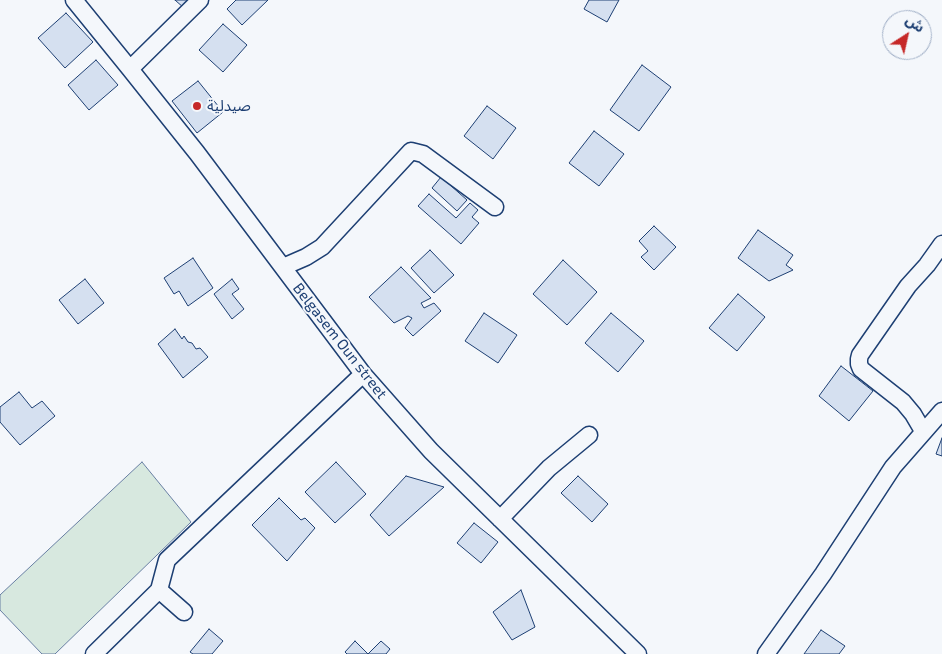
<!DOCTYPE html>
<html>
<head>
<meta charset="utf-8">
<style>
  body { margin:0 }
  #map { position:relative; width:942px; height:654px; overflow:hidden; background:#f4f7fb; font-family:"Exo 2","Noto Sans Arabic",sans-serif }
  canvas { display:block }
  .north { position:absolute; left:882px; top:10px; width:50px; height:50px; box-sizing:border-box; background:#f4f7fb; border:1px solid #9eadc5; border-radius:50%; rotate:35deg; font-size:14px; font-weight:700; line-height:20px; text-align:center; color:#1d3f73 }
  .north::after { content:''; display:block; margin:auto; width:18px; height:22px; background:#c62828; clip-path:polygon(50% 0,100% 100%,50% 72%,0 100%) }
</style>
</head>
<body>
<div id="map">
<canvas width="942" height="654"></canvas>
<div class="north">ش</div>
</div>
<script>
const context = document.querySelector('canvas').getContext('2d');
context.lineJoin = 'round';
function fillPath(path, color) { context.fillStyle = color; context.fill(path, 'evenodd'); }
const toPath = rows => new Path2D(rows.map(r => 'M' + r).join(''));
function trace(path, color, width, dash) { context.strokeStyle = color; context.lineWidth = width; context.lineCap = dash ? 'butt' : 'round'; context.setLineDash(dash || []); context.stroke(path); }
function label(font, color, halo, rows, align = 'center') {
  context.font = font + ' "Exo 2","Noto Sans Arabic",sans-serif'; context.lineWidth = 4; context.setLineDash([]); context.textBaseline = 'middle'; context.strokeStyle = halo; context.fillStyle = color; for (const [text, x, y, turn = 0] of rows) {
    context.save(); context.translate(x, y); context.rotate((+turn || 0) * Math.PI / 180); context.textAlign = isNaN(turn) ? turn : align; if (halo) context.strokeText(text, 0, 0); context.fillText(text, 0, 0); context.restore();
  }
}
const green = toPath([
  [142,462,191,522,55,654,42,654,0,610,0,595,142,462]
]);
const building = toPath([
  [175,0,192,0,184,8,175,0],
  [236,0,268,0,242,25,227,9,236,0],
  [589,0,619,0,607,22,584,9,589,0],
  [66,13,93,42,65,68,38,38,66,13],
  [223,24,247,45,223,72,199,50,223,24],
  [96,60,118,85,89,110,68,85,96,60],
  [642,65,671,87,639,131,610,110,642,65],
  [198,81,223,112,197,133,172,101,198,81],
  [487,106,516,128,493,159,464,136,487,106],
  [594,131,624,154,599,186,569,163,594,131],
  [441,177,467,200,457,211,432,188,441,177],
  [429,194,456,218,470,203,478,210,472,217,479,223,461,244,418,206,429,194],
  [654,226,676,247,654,270,641,257,648,251,639,241,654,226],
  [758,230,793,255,786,265,793,270,769,281,738,258,758,230],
  [430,250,454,275,434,293,411,268,430,250],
  [193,258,213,288,188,306,179,291,174,294,164,278,193,258],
  [563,260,597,292,567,325,533,294,563,260],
  [401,267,431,298,421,303,424,308,434,303,441,311,413,336,405,328,412,318,408,316,394,323,369,297,401,267],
  [85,279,104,303,78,324,59,300,85,279],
  [232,279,239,289,232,294,244,309,232,319,214,294,232,279],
  [738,294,765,317,737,351,709,328,738,294],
  [484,313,517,335,498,363,465,341,484,313],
  [611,313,644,341,618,372,585,343,611,313],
  [175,329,182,339,184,336,188,342,192,343,196,349,200,348,208,357,183,378,158,344,175,329],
  [841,366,873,391,849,421,819,396,841,366],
  [19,392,32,408,42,401,55,416,20,445,0,422,0,407,19,392],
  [942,438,942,456,936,454,942,438],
  [336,462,366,494,335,523,305,492,336,462],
  [406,476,444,487,389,536,370,515,406,476],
  [578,476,608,504,592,522,561,493,578,476],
  [279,498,301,520,305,518,315,528,287,561,252,525,279,498],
  [474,523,498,542,481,563,457,543,474,523],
  [521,590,535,627,512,640,493,612,521,590],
  [209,629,223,641,212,654,193,654,190,652,209,629],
  [821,630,845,646,839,654,804,654,821,630],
  [355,641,368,654,381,641,390,649,386,654,347,654,345,652,355,641]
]);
const minor = toPath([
  [74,0,130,69,197,153,363,374,431,451,638,654],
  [130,69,200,0],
  [283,267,306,257,322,247,411,151,423,154,495,207],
  [923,431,913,414,903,402,861,369,859,364,859,359,860,355,908,286,927,265,942,244],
  [500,519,549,468,589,435],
  [159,590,167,560,363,374],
  [94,654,159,590,184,612],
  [766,654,823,574,893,467,942,411]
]);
const markers = [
  [197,106,5,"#c62828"]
];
const poiNames = [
  ["صيدلية",207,106]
];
const streetNames = [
  ["Belgasem Oun street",340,341,52]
];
fillPath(green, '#d7e8df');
trace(green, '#687fa3', 1);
fillPath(building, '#d5e0f0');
trace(building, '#1d3f73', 1);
trace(minor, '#1d3f73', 19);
trace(minor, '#f4f7fb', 16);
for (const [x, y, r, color] of markers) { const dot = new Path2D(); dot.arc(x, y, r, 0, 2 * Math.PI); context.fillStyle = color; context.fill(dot); trace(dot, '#f4f7fb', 2); }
label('15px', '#1d3f73', '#f4f7fb', poiNames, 'left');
label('15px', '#1d3f73', '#f4f7fb', streetNames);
</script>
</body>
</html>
